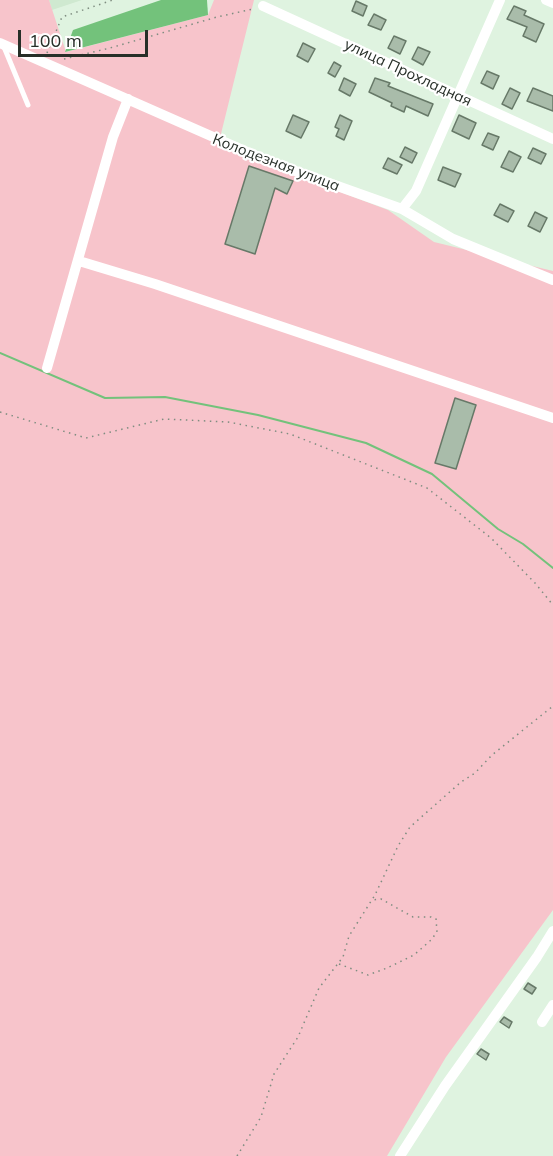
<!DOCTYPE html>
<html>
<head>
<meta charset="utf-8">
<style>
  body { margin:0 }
  #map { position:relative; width:553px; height:1156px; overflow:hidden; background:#dff3e0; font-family:Mulish,sans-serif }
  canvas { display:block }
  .scale { position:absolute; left:18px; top:30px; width:130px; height:27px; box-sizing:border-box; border:3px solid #272f28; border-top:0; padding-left:8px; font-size:18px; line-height:21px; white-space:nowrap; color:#272f28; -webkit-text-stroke:4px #fff; paint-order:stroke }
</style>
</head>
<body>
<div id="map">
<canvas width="553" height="1156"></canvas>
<div class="scale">100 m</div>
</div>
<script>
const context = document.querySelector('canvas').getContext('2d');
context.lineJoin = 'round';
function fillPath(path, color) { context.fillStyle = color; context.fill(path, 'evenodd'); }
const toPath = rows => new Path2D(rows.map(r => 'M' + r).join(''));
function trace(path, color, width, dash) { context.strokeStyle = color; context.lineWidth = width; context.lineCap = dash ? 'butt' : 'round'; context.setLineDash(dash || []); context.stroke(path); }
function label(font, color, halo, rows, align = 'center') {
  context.font = font + ' Mulish,sans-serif'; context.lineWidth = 4.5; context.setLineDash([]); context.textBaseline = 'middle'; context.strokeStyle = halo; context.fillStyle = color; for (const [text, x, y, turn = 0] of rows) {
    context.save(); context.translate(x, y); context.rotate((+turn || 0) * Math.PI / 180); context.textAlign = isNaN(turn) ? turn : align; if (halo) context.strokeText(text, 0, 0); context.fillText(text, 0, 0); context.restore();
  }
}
const built = toPath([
  [49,0,82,0,52,10]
]);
const green = toPath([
  [0,0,49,0,66,52,208,15,214,0,254,0,218,146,388,210,434,242,553,271,553,910,446,1057,387,1156,0,1156]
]);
const water = toPath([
  [161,0,207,0,208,15,65,52,73,30]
]);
const stream = toPath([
  [0,353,105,398,165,397,258,415,366,443,432,474,498,529,523,544,553,568]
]);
const building = toPath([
  [356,1,367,6,363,16,352,11,356,1],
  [514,6,526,11,524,15,544,24,536,42,523,36,527,27,507,19,514,6],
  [374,14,386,20,381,30,368,25,374,14],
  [394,36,406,41,400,54,388,48,394,36],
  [303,43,315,49,308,62,297,56,303,43],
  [418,47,430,52,423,65,412,59,418,47],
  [334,62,341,66,335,77,328,73,334,62],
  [487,71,499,76,493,89,481,83,487,71],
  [344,78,356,84,350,96,339,90,344,78],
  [375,78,390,83,388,86,433,104,428,116,406,106,404,112,391,106,392,103,369,92,375,78],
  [510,88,520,93,512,109,502,104,510,88],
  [533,88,553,96,553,111,527,101,533,88],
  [293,115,309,122,301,138,286,131,293,115],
  [340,115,352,121,344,140,336,136,339,129,335,127,340,115],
  [459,115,476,123,469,139,452,131,459,115],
  [488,133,499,137,493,150,482,145,488,133],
  [405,147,417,153,412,163,400,157,405,147],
  [533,148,546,154,541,164,528,158,533,148],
  [509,151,521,157,513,172,501,167,509,151],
  [388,158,402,165,397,174,383,168,388,158],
  [249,166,293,181,287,194,275,188,255,254,225,244,249,166],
  [443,167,461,174,455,187,438,180,443,167],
  [500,204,514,211,508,222,494,215,500,204],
  [535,212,547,218,540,232,528,226,535,212],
  [455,398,476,405,456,469,435,463,455,398],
  [528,983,536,988,532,994,524,989,528,983],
  [504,1017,512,1022,509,1028,500,1022,504,1017],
  [481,1049,489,1054,486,1060,477,1054,481,1049]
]);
const path = toPath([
  [47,53,62,17,113,0],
  [64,59,110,48,217,17,253,9],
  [0,412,86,438,164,419,228,422,290,434,427,488,491,538,535,583,553,605],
  [339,964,368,975,387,968,414,955,431,940,437,932,436,919,431,917,413,917,381,899,372,900],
  [237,1156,261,1117,274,1074,298,1037,319,988,343,957,349,936,375,895,398,846,410,827,461,782,475,773,492,755,553,706]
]);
const service = toPath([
  [4,47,28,105]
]);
const minor = toPath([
  [546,0,553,3],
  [263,6,553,139],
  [0,43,270,162,402,209,453,239,553,280],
  [402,209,416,191,500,0],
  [79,261,155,284,553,418],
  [47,368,113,137,128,99],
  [542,1022,553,1005],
  [400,1156,445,1086,537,957,553,931]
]);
const streetNames = [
  ["улица Прохладная",408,73,25],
  ["Колодезная улица",276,163,21]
];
fillPath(built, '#cfe9d0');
fillPath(green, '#f7c4cb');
fillPath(water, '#73c27b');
trace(stream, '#73c27b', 2);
fillPath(building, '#a9bcaa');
trace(building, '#677968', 1.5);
trace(path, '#7f8d80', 1.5, [1.5, 4.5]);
trace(service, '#fff', 5);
trace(minor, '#fff', 10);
label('15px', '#272f28', '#fff', streetNames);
</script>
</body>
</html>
